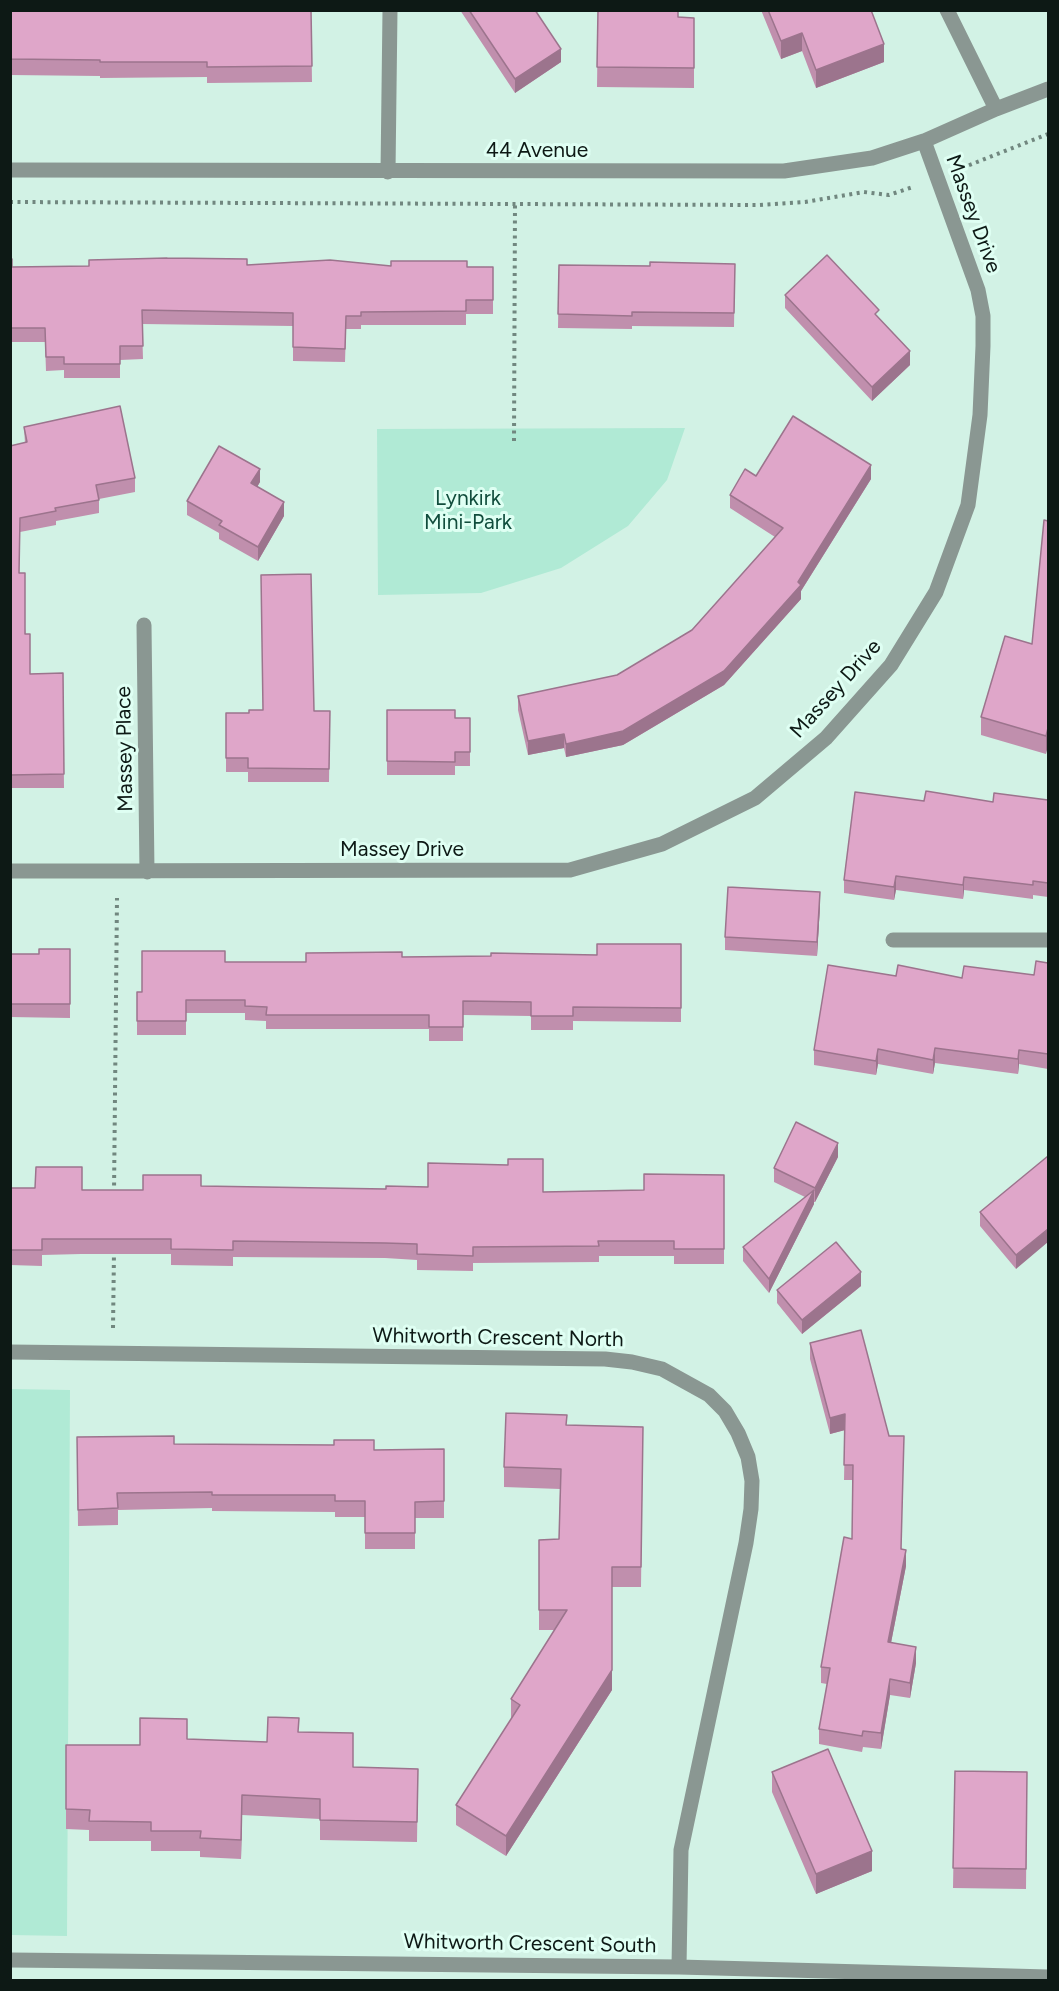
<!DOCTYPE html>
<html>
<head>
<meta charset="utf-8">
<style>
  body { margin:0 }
  #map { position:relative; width:1059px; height:1991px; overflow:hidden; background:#d2f2e5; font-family:Figtree,sans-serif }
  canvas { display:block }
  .frame { position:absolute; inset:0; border:12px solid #0d1915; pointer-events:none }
</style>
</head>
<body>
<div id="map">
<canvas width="1059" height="1991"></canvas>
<div class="frame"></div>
</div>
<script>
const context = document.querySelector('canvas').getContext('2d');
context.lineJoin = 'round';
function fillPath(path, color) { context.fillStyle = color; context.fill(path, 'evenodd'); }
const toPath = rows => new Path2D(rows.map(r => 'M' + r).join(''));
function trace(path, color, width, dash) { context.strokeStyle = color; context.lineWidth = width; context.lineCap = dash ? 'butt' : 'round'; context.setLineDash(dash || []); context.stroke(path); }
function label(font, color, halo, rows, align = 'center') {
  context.font = font + ' Figtree,sans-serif'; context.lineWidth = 6; context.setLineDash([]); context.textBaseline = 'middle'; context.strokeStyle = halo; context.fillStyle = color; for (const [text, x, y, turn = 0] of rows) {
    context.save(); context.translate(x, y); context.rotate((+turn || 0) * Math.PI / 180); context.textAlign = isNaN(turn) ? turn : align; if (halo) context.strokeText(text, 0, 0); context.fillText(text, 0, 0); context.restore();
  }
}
const green = toPath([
  [685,428,667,480,628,526,561,568,481,593,378,595,377,429],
  [11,1389,70,1390,67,1936,11,1935]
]);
const path = toPath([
  [962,168,1048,134],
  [10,202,759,205,805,202,864,192,889,195,913,187],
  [514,441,515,202],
  [114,1193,117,898],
  [113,1328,114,1252]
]);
const lane = toPath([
  [893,940,1048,940]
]);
const street = toPath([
  [947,10,996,109],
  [10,170,784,171,872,158,924,141,996,109,1048,89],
  [388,172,390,10],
  [144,625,147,872],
  [10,871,570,870,662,844,755,798,826,738,891,665,936,592,968,505,980,415,983,346,983,316,978,290,924,141],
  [10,1352,605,1359,632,1362,662,1369,709,1395,725,1411,738,1433,748,1457,752,1481,751,1509,746,1543,681,1850,679,1967],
  [10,1960,679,1967,1048,1977]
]);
const wall = toPath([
  [10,10,311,10,312,82,207,83,207,77,100,78,100,76,10,75],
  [460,10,535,10,561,62,515,93],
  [598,10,694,18,694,88,597,87],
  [761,10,871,10,884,62,816,88,802,51,781,59],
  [10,259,12,267,247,265,493,267,493,314,466,314,466,325,361,325,361,329,346,329,345,362,293,361,293,326,142,324,143,359,120,360,120,378,64,378,64,370,46,371,45,342,10,342],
  [735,264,734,327,632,326,632,329,558,328,559,265,650,266],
  [785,295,910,365,872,401,785,308],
  [24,427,135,478,135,492,99,499,99,513,56,521,56,525,20,532,19,573,30,674,63,673,64,788,10,788,10,446,25,443],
  [756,476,871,479,801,591,801,599,724,685,623,745,566,757,564,748,528,755,518,710,518,696,617,675,692,630,775,537,730,508,730,495],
  [260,482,257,487,284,516,258,561,219,539,219,533,187,515,187,501],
  [1048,521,1046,754,981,735,981,717,1032,644],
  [263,710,330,711,329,782,248,782,248,772,226,772,226,713,249,713],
  [387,710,455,718,470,718,470,766,455,766,455,775,387,775],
  [1048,800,1048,897,1033,895,1033,899,964,890,963,899,896,890,894,900,844,893,844,880,924,801,993,802],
  [820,906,817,956,725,950,725,937],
  [681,944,681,1022,573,1021,573,1030,531,1030,531,1016,463,1015,463,1041,429,1041,429,1029,266,1029,266,1021,245,1020,245,1013,186,1013,186,1035,137,1035,137,992,142,992,225,962,306,962,402,957,597,955],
  [70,949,70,1018,10,1017,10,954,39,954],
  [1048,963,1048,1069,1019,1064,1018,1074,935,1063,933,1074,878,1064,876,1075,814,1065,814,1050,896,976,962,978,1034,975],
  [1048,1156,1016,1269,980,1226,980,1212],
  [838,1157,815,1202,814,1202,814,1204,769,1293,743,1261,743,1247,805,1197,774,1182,774,1168],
  [724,1175,724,1264,674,1264,674,1256,599,1256,599,1262,473,1263,473,1271,417,1270,417,1260,385,1258,233,1257,233,1266,171,1265,171,1254,81,1254,42,1255,42,1266,10,1265,10,1188,82,1190,143,1190,201,1186,543,1192,644,1190],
  [861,1286,802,1334,777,1303,777,1290],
  [810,1343,902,1549,906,1566,891,1643,916,1663,910,1698,890,1695,881,1749,863,1747,862,1752,819,1744,819,1729,827,1684,821,1683,821,1667,852,1539,852,1480,844,1480,845,1430,830,1434,810,1359],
  [567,1425,643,1427,641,1587,612,1587,612,1690,506,1856,456,1825,456,1805,511,1719,511,1699,555,1630,539,1630,539,1540,559,1539,560,1489,504,1487,504,1467],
  [77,1437,174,1444,374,1450,444,1449,444,1518,415,1518,415,1549,365,1549,365,1517,335,1517,335,1512,212,1511,212,1508,118,1510,118,1525,78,1526],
  [299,1732,353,1767,418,1769,417,1842,320,1840,320,1819,242,1815,241,1859,200,1857,200,1851,151,1851,151,1841,89,1841,89,1830,66,1829,66,1745,140,1745,187,1739,267,1742],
  [955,1771,1027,1772,1026,1889,953,1888],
  [772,1772,872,1871,816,1894,772,1792]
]);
const shadedWall = toPath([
  [802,33,802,51,781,59,781,41],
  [884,44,884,62,816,88,816,70],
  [561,49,561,62,515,93,515,79],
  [910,351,910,365,872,401,872,387],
  [871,465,871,479,801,591,801,599,724,685,623,745,566,757,566,744,798,582],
  [260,469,260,482,251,497,251,483],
  [284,502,284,516,258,561,258,547],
  [1048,728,1048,746,1046,754,1046,736],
  [564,734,564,748,528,755,528,741],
  [896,876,896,890,894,900,894,887],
  [964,877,964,890,963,899,963,885],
  [820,892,820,906,817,956,817,942],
  [935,1048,935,1063,933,1074,933,1060],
  [878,1049,878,1064,876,1075,876,1061],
  [1019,1050,1019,1064,1018,1074,1018,1059],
  [838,1143,838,1157,815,1202,815,1188],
  [814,1190,814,1204,769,1293,769,1279],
  [1048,1229,1048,1242,1016,1269,1016,1255],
  [861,1272,861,1286,802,1334,802,1320],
  [845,1414,845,1430,830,1434,830,1418],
  [906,1550,906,1566,888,1658,888,1642],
  [916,1647,916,1663,910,1698,910,1683],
  [612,1670,612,1690,506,1856,506,1836],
  [890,1679,890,1695,881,1749,881,1733],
  [242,1795,242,1815,241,1859,241,1840],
  [872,1851,872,1871,816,1894,816,1874]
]);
const building = toPath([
  [10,10,311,10,312,66,207,67,207,62,100,62,100,60,10,59,10,10],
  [469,10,535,10,561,49,515,79,469,10],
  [598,10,678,10,678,17,694,18,694,68,597,67,598,10],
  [768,10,871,10,884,44,816,70,802,33,781,41,768,10],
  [827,255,879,310,875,314,910,351,872,387,785,295,827,255],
  [167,258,247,259,247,265,330,260,391,266,391,261,467,261,467,267,493,267,493,300,466,300,466,311,361,312,361,316,346,316,345,349,293,347,293,313,142,310,143,346,120,346,120,364,64,364,64,357,46,357,45,328,10,328,10,259,12,259,12,267,89,266,89,260,167,258],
  [650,262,735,264,734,313,632,312,632,316,558,314,559,265,650,266,650,262],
  [120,406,135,478,96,485,99,500,55,508,56,511,20,518,19,573,25,573,25,634,30,634,30,674,63,673,64,774,10,775,10,446,27,442,24,427,120,406],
  [793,416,871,465,798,582,801,585,724,671,623,731,566,744,564,734,528,741,518,696,617,675,692,630,783,528,730,495,745,469,756,476,793,416],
  [219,446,260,469,251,483,284,502,258,547,219,525,222,521,187,501,219,446],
  [1044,520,1048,521,1048,728,1046,736,981,717,1005,636,1032,644,1044,520],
  [311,574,314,711,330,711,329,769,248,768,248,758,226,758,226,713,249,713,249,710,263,710,261,575,311,574],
  [387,710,455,710,455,718,470,718,470,752,455,752,455,762,387,761,387,710],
  [926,791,993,802,994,793,1048,800,1048,883,1033,881,1033,885,964,877,963,885,896,876,894,887,844,880,855,792,924,801,926,791],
  [728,887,820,892,817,942,725,937,728,887],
  [597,944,681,944,681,1008,573,1007,573,1016,531,1016,531,1002,463,1001,463,1027,429,1027,429,1015,266,1015,267,1007,245,1006,245,1000,186,1000,186,1021,137,1021,137,992,142,992,142,951,225,951,225,962,306,962,306,953,402,952,402,957,491,956,491,953,597,955,597,944],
  [39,949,70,949,70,1004,10,1004,10,954,39,954,39,949],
  [1036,961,1048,963,1048,1054,1019,1050,1018,1059,935,1048,933,1060,878,1049,876,1061,814,1050,828,965,896,976,898,965,962,978,964,966,1034,975,1036,961],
  [796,1122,838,1143,815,1188,774,1168,796,1122],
  [1048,1156,1048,1229,1016,1255,980,1212,1048,1156],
  [508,1159,543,1159,543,1192,644,1190,644,1174,724,1175,724,1249,674,1249,674,1241,598,1241,599,1246,473,1247,473,1256,417,1254,417,1244,385,1243,233,1241,233,1250,171,1249,171,1239,42,1239,42,1250,10,1250,10,1188,35,1188,36,1167,82,1167,82,1190,143,1190,143,1175,201,1175,201,1186,386,1189,386,1186,428,1187,428,1163,508,1165,508,1159],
  [814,1190,769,1279,743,1247,814,1190],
  [836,1242,861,1272,802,1320,777,1290,836,1242],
  [861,1330,889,1436,904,1436,901,1549,906,1550,888,1642,916,1647,910,1683,890,1679,881,1733,863,1731,862,1736,819,1729,830,1668,821,1667,844,1537,852,1539,853,1465,844,1465,845,1414,830,1418,810,1343,861,1330],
  [506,1413,567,1415,566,1425,643,1427,641,1567,612,1567,612,1670,506,1836,456,1805,520,1705,511,1699,567,1610,539,1610,539,1540,559,1539,561,1469,504,1467,506,1413],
  [174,1436,174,1444,334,1445,334,1440,374,1440,374,1450,444,1449,444,1501,415,1502,415,1533,365,1533,365,1501,335,1501,335,1495,212,1495,212,1492,117,1493,118,1508,78,1510,77,1437,174,1436],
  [268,1717,299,1718,298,1732,353,1733,353,1767,418,1769,417,1822,320,1820,320,1799,242,1795,241,1840,200,1838,201,1831,151,1831,151,1822,89,1821,90,1810,66,1809,66,1745,140,1745,140,1718,187,1719,187,1739,267,1742,268,1717],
  [828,1749,872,1851,816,1874,772,1772,828,1749],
  [955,1771,1027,1772,1026,1869,953,1868,955,1771]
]);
const streetNames = [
  ["44 Avenue",537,151],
  ["Massey Drive",973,214,70],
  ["Massey Drive",836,689,-48],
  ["Massey Place",125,749,-91],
  ["Massey Drive",402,850],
  ["Whitworth Crescent North",498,1338,1],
  ["Whitworth Crescent South",530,1944,1]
];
const parkNames = [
  ["Lynkirk",468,499],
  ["Mini-Park",468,523]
];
fillPath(green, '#b0ead5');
trace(path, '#71877f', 4, [3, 4.5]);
trace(lane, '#8a9792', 15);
trace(street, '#8a9792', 15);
fillPath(wall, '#c08fad');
fillPath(shadedWall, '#9c748d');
fillPath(building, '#dfa6c9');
trace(building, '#9c748d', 1.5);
label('21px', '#0d1915', '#dffff3', streetNames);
label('21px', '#104d3c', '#dffff3', parkNames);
</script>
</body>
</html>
